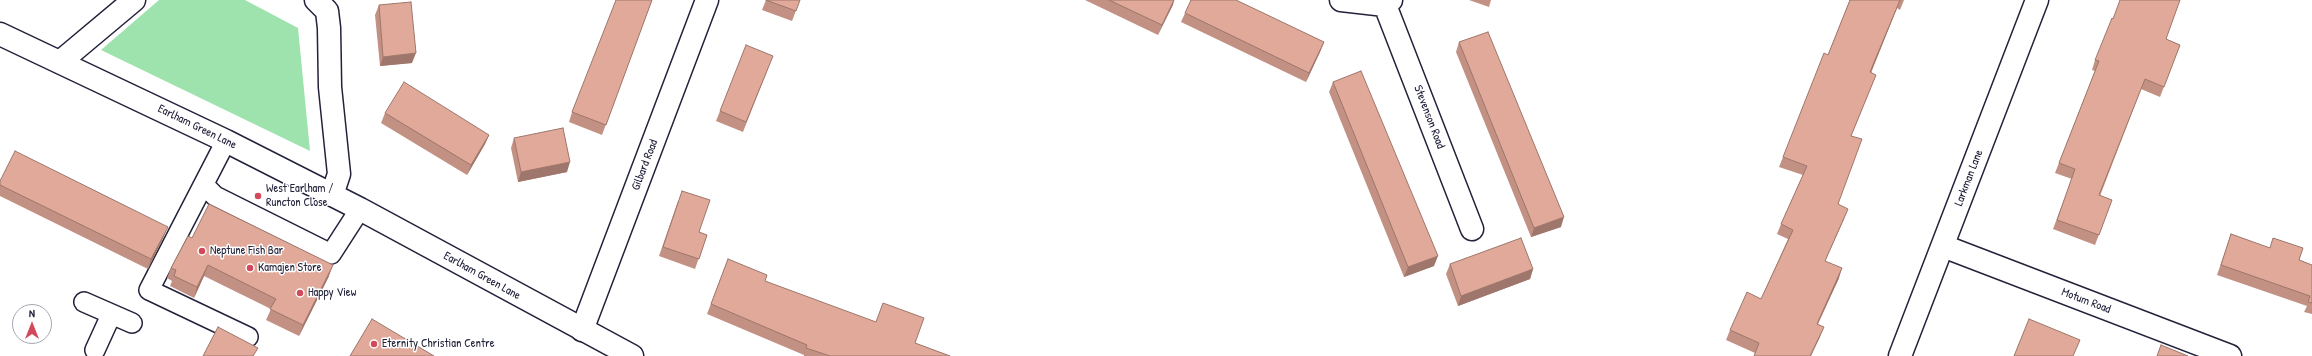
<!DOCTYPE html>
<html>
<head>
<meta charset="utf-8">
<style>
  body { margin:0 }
  #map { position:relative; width:2312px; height:356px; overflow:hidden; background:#fff; font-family:"Patrick Hand",sans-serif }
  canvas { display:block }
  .north { position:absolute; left:12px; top:304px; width:40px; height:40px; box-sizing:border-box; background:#fff; border:1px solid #a7a7b1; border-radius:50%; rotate:0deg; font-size:11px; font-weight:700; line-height:16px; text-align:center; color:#22223b }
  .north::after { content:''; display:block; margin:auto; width:14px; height:18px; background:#d1495b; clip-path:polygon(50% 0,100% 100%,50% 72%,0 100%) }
</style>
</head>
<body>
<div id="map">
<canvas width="2312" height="356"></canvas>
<div class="north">N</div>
</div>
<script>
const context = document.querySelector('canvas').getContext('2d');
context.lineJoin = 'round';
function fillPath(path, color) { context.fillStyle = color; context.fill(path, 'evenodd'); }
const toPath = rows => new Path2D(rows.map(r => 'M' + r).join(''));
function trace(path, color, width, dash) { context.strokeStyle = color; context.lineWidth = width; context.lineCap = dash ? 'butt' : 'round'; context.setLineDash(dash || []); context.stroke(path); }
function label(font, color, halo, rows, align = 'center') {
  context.font = font + ' "Patrick Hand",sans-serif'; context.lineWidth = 3; context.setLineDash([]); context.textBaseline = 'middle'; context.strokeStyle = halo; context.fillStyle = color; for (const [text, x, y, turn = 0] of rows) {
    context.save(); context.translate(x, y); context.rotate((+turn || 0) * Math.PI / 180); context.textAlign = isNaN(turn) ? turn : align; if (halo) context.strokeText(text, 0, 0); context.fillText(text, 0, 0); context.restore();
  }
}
const green = toPath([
  [159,0,245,0,298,28,310,151,101,50]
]);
const service = toPath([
  [226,141,149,290,248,337],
  [204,185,215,196,331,254,360,209],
  [84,302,132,323],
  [95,350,111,315]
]);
const minor = toPath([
  [316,0,327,11,329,28,330,87,339,174,332,195],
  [1341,0,1385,5,1391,0],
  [1385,5,1472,229],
  [60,62,134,0],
  [1943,246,2230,356],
  [582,330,707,0],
  [1900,356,2037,0]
]);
const tertiary = toPath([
  [0,34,226,141,360,209,632,356]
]);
const wall = toPath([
  [652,0,602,135,569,122,572,112],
  [766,0,800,0,792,21,762,10],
  [1085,0,1174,0,1158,35],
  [1469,0,1491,0,1489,7],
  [1850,0,1904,0,1900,10,1897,8,1871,73,1872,84,1851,136,1838,204,1844,219,1825,261,1839,278,1818,324,1820,337,1755,353,1726,340,1730,330,1761,299,1788,239,1777,234,1781,224,1803,175,1779,167,1783,157,1828,55],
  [379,5,412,63,380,66,375,15],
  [1185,13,1324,42,1320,52,1306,82,1181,22],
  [2166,39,2180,45,2160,97,2141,89,2100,196,2112,200,2095,245,2053,229,2072,179,2055,173,2095,71,2092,70,2095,60],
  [1459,42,1561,227,1531,237,1456,52],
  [769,66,743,132,716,121,720,111],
  [1333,82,1434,266,1404,277,1329,92],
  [385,113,489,135,485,144,467,175,381,123],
  [514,138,567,172,518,182,511,148],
  [0,181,164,236,148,269,0,196],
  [678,201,699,232,707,235,695,269,659,256],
  [2231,234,2312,265,2312,314,2304,312,2307,306,2217,275],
  [192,238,329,276,299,336,266,320,271,309,204,276,194,298,170,286,172,281,167,278,171,268],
  [728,259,765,281,915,343,950,356,804,356,804,355,707,314],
  [1450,264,1533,269,1530,279,1458,306,1446,274]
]);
const shadedWall = toPath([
  [1174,0,1173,5,1158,35,1162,25],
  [1900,0,1897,8,1867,82,1870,72],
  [1324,42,1320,52,1306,82,1309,73],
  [416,53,412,63,380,66,383,57],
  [1876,75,1872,84,1847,145,1851,136],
  [489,135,485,144,467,175,471,165],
  [570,162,567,172,518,182,521,172],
  [1848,209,1844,219,1821,270,1825,261],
  [1564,217,1561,227,1531,237,1534,228],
  [168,227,164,236,148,269,151,259],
  [1438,256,1434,266,1404,277,1408,267],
  [208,265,204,276,194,298,197,287],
  [333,265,329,276,299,336,303,325],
  [1842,268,1839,278,1813,334,1817,324],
  [1533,269,1530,279,1458,306,1461,296],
  [1824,327,1820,337,1811,356,1810,356]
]);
const building = toPath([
  [616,0,652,0,606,125,572,112,616,0],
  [766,0,800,0,796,11,766,0],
  [1109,0,1174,0,1162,25,1109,0],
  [1191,0,1236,0,1324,42,1309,73,1185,13,1191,0],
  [1850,0,1900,0,1870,72,1876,75,1851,136,1862,139,1838,204,1848,209,1825,261,1842,268,1817,324,1824,327,1810,356,1754,356,1759,343,1730,330,1747,292,1761,299,1793,230,1781,224,1807,166,1783,157,1824,53,1828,55,1850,0],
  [2120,0,2180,0,2166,39,2180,45,2164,87,2145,79,2099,195,2112,200,2099,235,2057,220,2075,169,2059,163,2099,61,2095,60,2112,18,2113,19,2120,0],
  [411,2,416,53,383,57,379,5,411,2],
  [1488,32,1564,217,1534,228,1459,42,1488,32],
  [746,45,773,56,746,122,720,111,746,45],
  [1361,71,1438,256,1408,267,1333,82,1361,71],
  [404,82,489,135,471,165,385,113,404,82],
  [563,128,570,162,521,172,514,138,563,128],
  [15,151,168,227,151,259,0,185,0,181,15,151],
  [682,191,710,200,699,232,707,235,699,259,663,247,682,191],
  [209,204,333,265,303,325,270,309,276,299,208,265,197,287,174,276,176,270,171,268,188,236,192,238,209,204],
  [2231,234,2270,248,2273,238,2303,248,2299,260,2312,265,2312,303,2308,302,2310,296,2221,265,2231,234],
  [1521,238,1533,269,1461,296,1450,264,1521,238],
  [728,259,767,275,765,281,876,322,883,303,924,318,915,343,950,356,830,356,806,348,807,345,711,304,728,259],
  [372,319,434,356,350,356,372,319],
  [2029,319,2080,340,2073,356,2014,356,2029,319],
  [218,327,258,348,253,356,203,356,218,327],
  [2161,345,2188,356,2157,356,2161,345]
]);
const markers = [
  [258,196,4,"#d1495b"],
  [202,251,4,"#d1495b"],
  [250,268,4,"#d1495b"],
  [300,293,4,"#d1495b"],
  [374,344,4,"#d1495b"]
];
const streetNames = [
  ["Stevenson Road",1429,117,69],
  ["Earlham Green Lane",197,127,26],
  ["Gilbard Road",645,165,-69],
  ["Larkman Lane",1969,178,-69],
  ["Earlham Green Lane",482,276,29],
  ["Motum Road",2086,301,21]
];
const poiNames = [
  ["West Earlham /",266,189],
  ["Runcton Close",266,203],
  ["Neptune Fish Bar",210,251],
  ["Kamajen Store",258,268],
  ["Happy View",308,293],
  ["Eternity Christian Centre",382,344]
];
fillPath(green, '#9ee2ae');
trace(service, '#22223b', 22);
trace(minor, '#22223b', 25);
trace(tertiary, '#22223b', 25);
trace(service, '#fff', 19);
trace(minor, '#fff', 22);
trace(tertiary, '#fff', 22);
fillPath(wall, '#c29184');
fillPath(shadedWall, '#9e766b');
fillPath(building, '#e1a999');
trace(building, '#9e766b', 1);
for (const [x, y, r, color] of markers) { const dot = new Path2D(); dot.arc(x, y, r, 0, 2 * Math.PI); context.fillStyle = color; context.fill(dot); trace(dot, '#fff', 1.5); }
label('12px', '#22223b', '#fff', streetNames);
label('12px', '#22223b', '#fff', poiNames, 'left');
</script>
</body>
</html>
